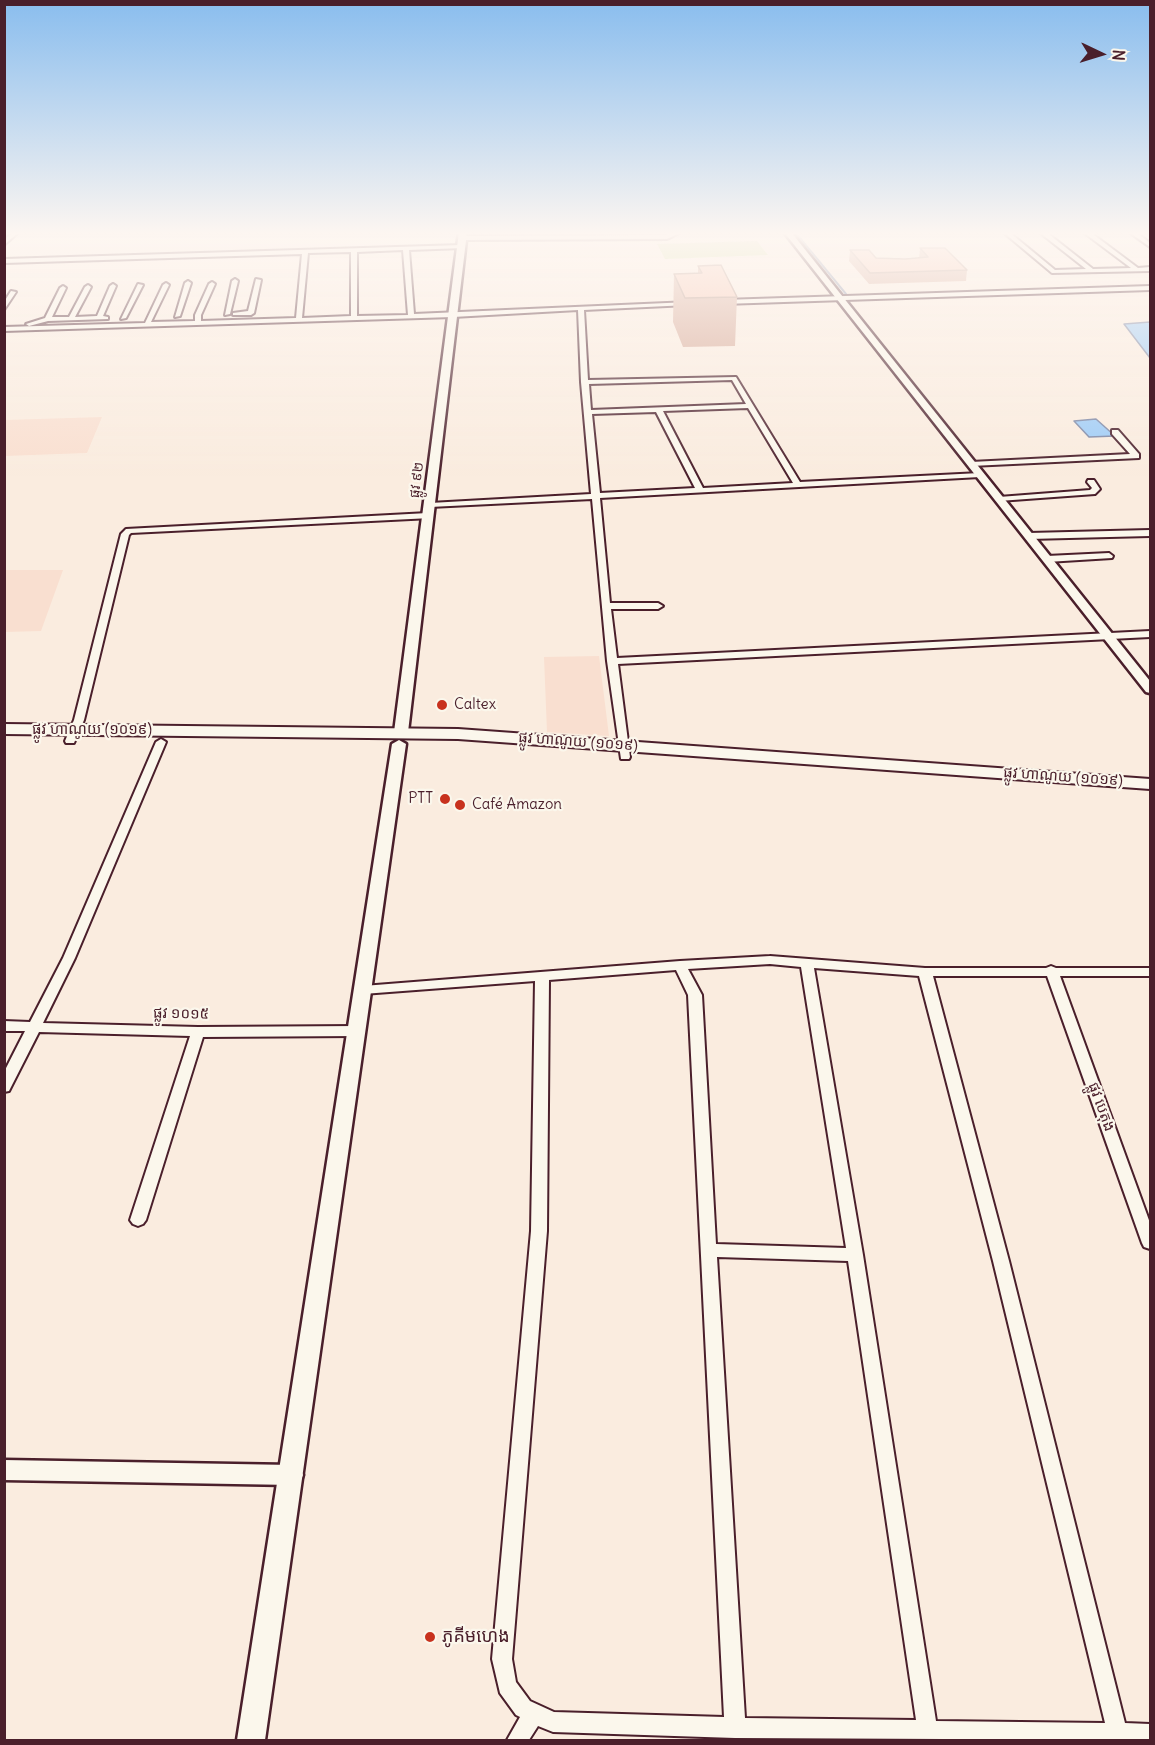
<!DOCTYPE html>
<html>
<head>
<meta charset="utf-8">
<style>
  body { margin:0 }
  #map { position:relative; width:1155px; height:1745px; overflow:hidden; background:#faecdf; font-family:Delius,sans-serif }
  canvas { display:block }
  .frame { position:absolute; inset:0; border:6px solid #4a1f2b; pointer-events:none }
  .north { position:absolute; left:1071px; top:24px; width:60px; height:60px; -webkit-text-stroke:4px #fbf7ec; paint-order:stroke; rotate:94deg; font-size:16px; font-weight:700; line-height:24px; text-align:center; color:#4a1f2b }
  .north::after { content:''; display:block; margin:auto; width:21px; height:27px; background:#4a1f2b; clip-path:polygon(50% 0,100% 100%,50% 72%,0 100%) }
</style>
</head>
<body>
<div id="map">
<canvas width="1155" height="1745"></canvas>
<div class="frame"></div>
<div class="north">N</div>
</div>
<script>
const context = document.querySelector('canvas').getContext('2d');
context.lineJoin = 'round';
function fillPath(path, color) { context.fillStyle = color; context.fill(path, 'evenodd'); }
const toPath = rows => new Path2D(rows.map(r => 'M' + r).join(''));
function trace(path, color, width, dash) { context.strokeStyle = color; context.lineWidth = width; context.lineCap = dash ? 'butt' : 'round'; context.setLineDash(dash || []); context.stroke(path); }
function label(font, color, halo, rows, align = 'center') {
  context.font = font + ' Delius,"Noto Sans Khmer",sans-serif'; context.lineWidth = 4.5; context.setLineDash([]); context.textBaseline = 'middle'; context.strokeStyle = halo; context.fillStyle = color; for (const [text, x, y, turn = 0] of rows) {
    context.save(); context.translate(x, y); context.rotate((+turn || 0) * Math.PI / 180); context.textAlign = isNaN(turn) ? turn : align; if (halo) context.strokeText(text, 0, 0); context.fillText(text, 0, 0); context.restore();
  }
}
const built = toPath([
  [102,417,87,453,5,456,5,420],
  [5,570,63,570,41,631,5,632],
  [599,656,609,736,547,732,544,657]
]);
const green = toPath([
  [757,241,768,255,665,259,657,244]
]);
const water = toPath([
  [1150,322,1150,358,1124,324,1150,322],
  [1096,419,1115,436,1089,437,1074,421,1096,419]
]);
const stream = toPath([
  [795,232,846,294]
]);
const minor = toPath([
  [13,232,19,232,4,245,4,240,13,232],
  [674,232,682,232,667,239,462,240,459,238,462,236,666,235,674,232],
  [1003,232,1009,232,1055,270,1086,269,1039,232,1046,232,1093,269,1131,268,1083,232,1090,232,1138,268,1150,267,1150,271,1052,273,1003,232],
  [1129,232,1136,232,1150,243,1150,247,1129,232],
  [461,245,463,248,409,250,414,314,690,302,688,305,584,310,588,380,736,377,800,482,980,473,984,475,980,477,600,498,610,603,658,603,663,606,658,609,611,609,617,658,1150,631,1150,637,618,664,630,757,629,759,621,759,607,661,592,499,430,507,426,505,430,503,591,494,581,382,578,310,453,317,4,331,4,327,145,323,163,285,166,283,169,285,151,322,195,321,195,315,209,284,212,282,215,284,201,315,201,321,296,318,302,254,4,263,4,259,461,245],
  [403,250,408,315,357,316,357,252,403,250],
  [351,252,351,316,302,318,308,253,351,252],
  [732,380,746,404,591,410,589,384,732,380],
  [748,408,793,483,703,488,663,411,748,408],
  [656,412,695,488,600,493,592,414,656,412],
  [235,279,238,281,230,314,225,315,232,281,235,279],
  [256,279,261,280,254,313,251,315,233,315,233,313,248,311,256,279],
  [188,281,191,283,180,316,175,317,185,283,188,281],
  [113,284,116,286,103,316,108,317,108,319,48,321,29,326,26,324,45,318,60,288,63,286,66,288,52,317,69,317,85,287,88,285,91,287,75,317,97,316,110,286,113,284],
  [138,284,143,285,126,318,121,319,138,284],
  [1150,286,1150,290,723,304,720,302,723,300,1150,286],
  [11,291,16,292,4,310,4,302,11,291],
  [1112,430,1118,430,1139,454,1139,458,971,466,967,464,971,462,1130,454,1112,434,1112,430],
  [1088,480,1094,480,1100,489,1095,494,999,501,995,499,999,497,1090,490,1092,488,1087,482,1088,480],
  [428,513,431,514,431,518,131,533,129,535,84,720,74,743,66,743,65,741,74,720,121,534,126,529,428,513],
  [1150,530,1150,536,1029,539,1025,536,1029,533,1150,530],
  [1109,553,1113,556,1112,558,1047,562,1043,559,1047,556,1109,553],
  [161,739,166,742,75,958,43,1023,198,1027,358,1026,363,1028,365,1031,363,1034,358,1036,203,1037,146,1220,143,1224,138,1226,133,1224,130,1220,190,1036,39,1032,11,1087,9,1091,4,1092,4,1072,25,1031,4,1031,4,1021,30,1022,63,958,156,742,161,739],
  [770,956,925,968,1046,968,1051,966,1056,968,1150,968,1150,976,1060,976,1150,1223,1150,1249,1144,1247,1142,1243,1047,976,933,976,1009,1261,1125,1723,1150,1724,1150,1740,735,1738,553,1732,538,1726,529,1740,507,1740,520,1717,516,1715,500,1693,492,1659,531,1231,535,981,363,994,358,993,356,990,358,987,363,986,680,961,770,956],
  [770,964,801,967,846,1248,716,1244,702,995,688,969,770,964],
  [814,968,919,976,993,1261,1105,1723,936,1721,863,1255,814,968],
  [676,970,688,995,724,1717,554,1712,530,1701,516,1682,512,1659,547,1231,549,980,676,970],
  [717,1257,848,1261,916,1720,745,1718,717,1257]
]);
const tertiary = toPath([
  [784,232,791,232,1150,681,1150,693,1146,692,784,232],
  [4,1460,292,1465,300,1468,303,1475,300,1482,292,1485,4,1480,4,1460]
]);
const secondary = toPath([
  [459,232,467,232,408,732,401,736,394,732,459,232],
  [399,740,406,744,265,1740,237,1740,392,744,399,740]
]);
const primary = toPath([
  [4,724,458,729,1150,779,1150,789,458,739,4,734,4,724]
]);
const wall = toPath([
  [920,248,967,270,966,281,869,284,849,261,850,250,876,258,905,259,919,258],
  [698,266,737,297,735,346,683,347,673,322,674,274,698,273]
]);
const building = toPath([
  [920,248,945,248,967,270,870,273,850,250,869,250,876,258,905,259,928,257,920,248],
  [721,265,737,297,685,298,674,274,702,273,698,266,721,265]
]);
const markers = [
  [442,705,6,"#c8321e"],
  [445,799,6,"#c8321e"],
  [460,805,6,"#c8321e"],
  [430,1637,6,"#c8321e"]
];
const farStreetnames = [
  ["ផ្លូវ ៩២",417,480,-83]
];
const poiNames = [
  ["Caltex",454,705],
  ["PTT",433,799,"right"],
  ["Café Amazon",472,805]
];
const streetNames = [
  ["ផ្លូវ ហាណូយ (១០១៩)",92,730],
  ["ផ្លូវ ហាណូយ (១០១៩)",578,742,4],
  ["ផ្លូវ ហាណូយ (១០១៩)",1063,777,4],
  ["ផ្លូវ ១០១៥",181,1014,1],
  ["ផ្លូវ បេតុង",1101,1107,70]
];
const nearPoinames = [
  ["ភូគីមហេង",442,1637]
];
fillPath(built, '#f9dfd0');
fillPath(green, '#cce095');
fillPath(water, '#9ccbf7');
trace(water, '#7b86a5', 1.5);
trace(stream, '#7b86a5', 2);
trace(minor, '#4a1f2b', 4);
trace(tertiary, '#4a1f2b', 5);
trace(secondary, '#4a1f2b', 5);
trace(primary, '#4a1f2b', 4);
fillPath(minor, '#fbf7ec');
fillPath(tertiary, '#fbf7ec');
fillPath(secondary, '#fbf7ec');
fillPath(primary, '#fbf7ec');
fillPath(wall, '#d5a694');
fillPath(building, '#f8c1ac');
trace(building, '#ae8778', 1.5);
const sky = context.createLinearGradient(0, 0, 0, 476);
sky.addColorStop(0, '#89bdee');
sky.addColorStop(0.49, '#fdf6f1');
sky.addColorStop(1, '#fdf6f100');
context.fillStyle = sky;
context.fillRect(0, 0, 1155, 476);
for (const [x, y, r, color] of markers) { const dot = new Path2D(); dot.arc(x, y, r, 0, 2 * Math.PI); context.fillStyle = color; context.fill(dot); trace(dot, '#fbf7ec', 2); }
label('14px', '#4a1f2b', '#fbf7ec', farStreetnames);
label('15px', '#4a1f2b', '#fbf7ec', poiNames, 'left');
label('15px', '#4a1f2b', '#fbf7ec', streetNames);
label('18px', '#4a1f2b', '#fbf7ec', nearPoinames, 'left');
</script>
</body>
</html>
